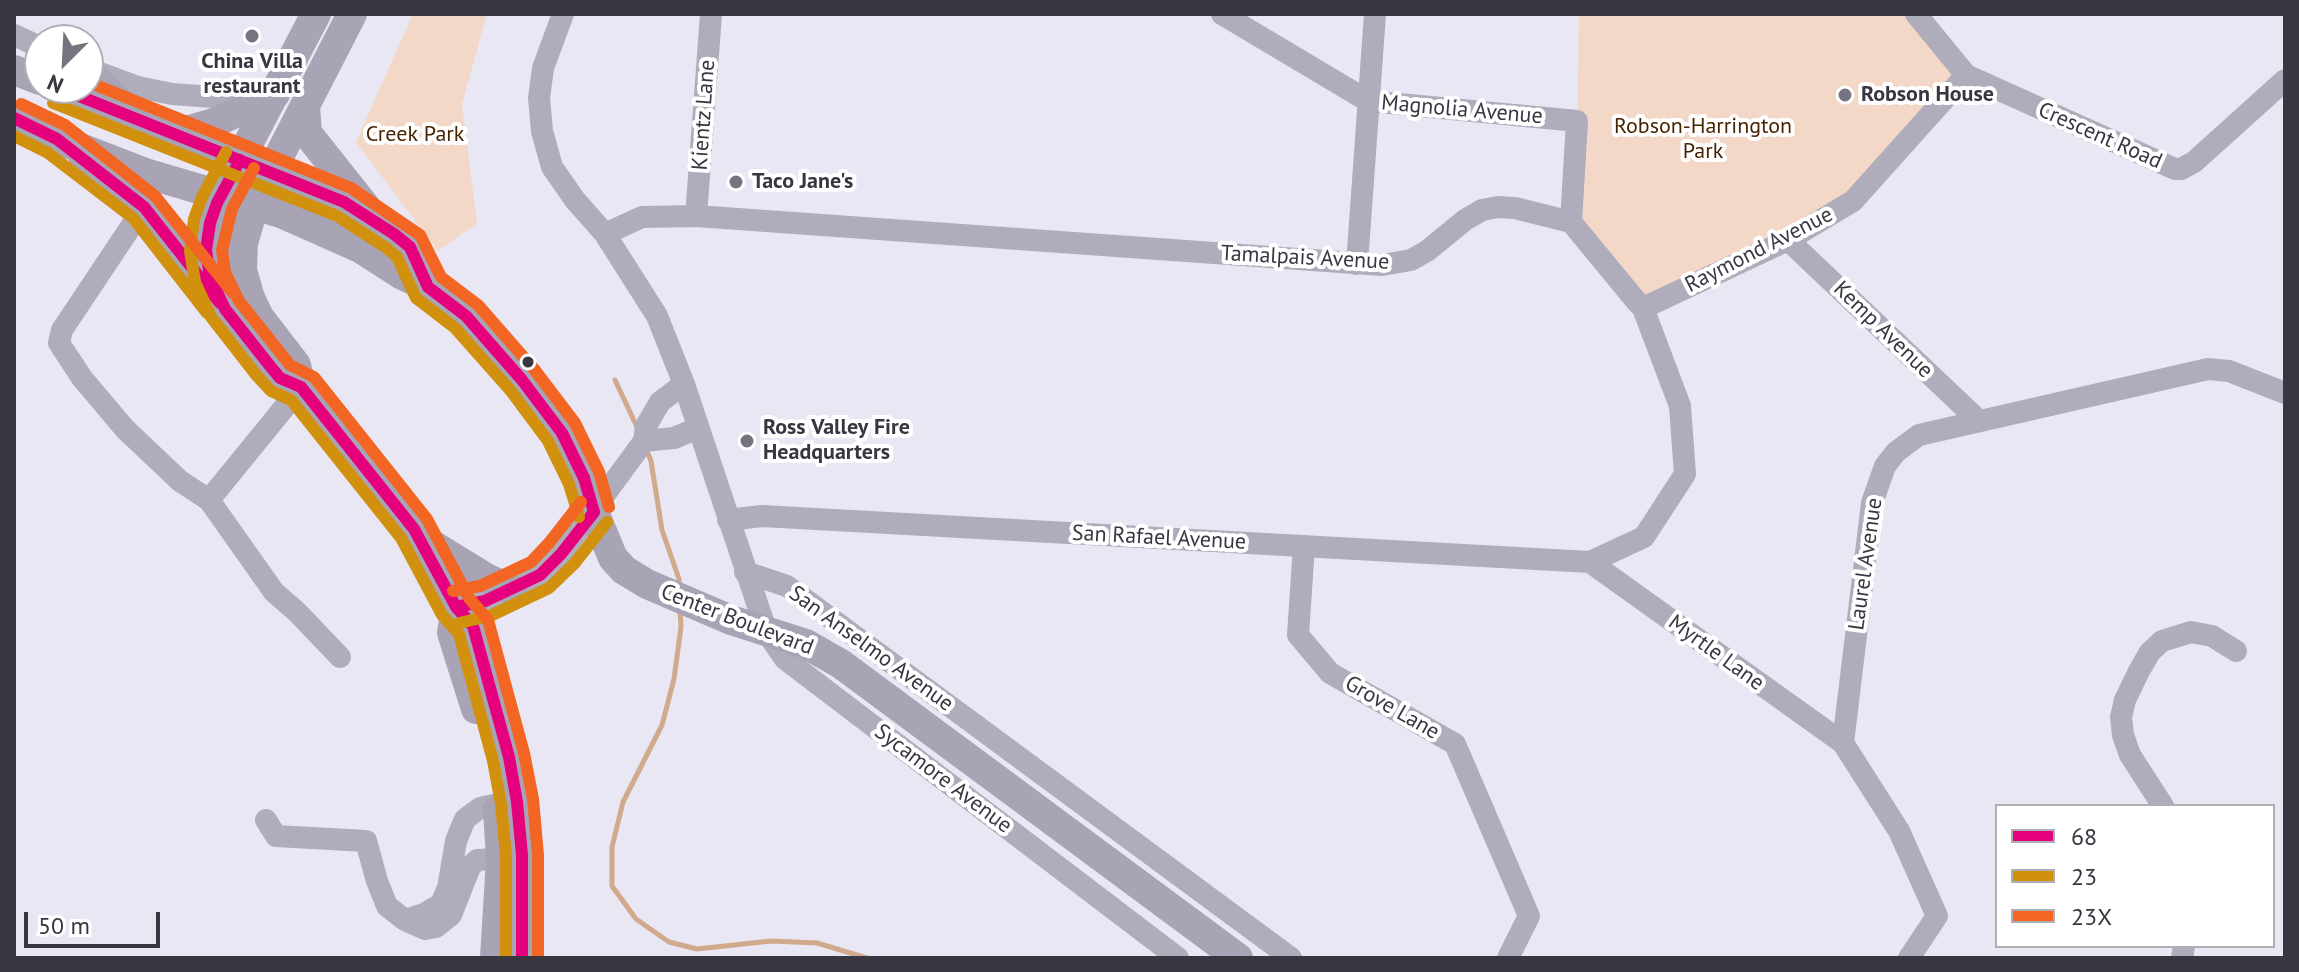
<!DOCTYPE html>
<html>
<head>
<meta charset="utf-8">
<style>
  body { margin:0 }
  #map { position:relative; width:2299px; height:972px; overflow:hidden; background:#e9e7f4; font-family:"PT Sans",sans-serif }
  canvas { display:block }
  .frame { position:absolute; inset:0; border:16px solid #383640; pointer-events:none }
  .legend { position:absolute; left:1995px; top:804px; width:280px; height:144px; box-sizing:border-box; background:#fff; border:2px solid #afafb3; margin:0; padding:10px 14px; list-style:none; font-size:24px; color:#383640 }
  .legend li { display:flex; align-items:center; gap:16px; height:40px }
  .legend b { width:40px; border:2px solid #afafb3 }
  .north { position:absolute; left:24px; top:24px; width:80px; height:80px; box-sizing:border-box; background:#fff; border:2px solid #afafb3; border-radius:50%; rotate:204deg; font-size:22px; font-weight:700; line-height:32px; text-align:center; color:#383640 }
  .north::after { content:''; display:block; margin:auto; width:28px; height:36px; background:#76747f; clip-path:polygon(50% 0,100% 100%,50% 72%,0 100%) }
  .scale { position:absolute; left:24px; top:912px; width:136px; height:36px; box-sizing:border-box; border:4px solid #383640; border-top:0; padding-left:10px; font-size:24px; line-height:28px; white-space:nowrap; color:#383640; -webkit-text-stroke:6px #fff; paint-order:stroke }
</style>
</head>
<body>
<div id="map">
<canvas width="2299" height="972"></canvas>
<div class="frame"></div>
<ul class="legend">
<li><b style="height:10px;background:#e5007d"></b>68</li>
<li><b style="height:10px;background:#d1900d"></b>23</li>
<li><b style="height:10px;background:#f26522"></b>23X</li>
</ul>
<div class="north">N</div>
<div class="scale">50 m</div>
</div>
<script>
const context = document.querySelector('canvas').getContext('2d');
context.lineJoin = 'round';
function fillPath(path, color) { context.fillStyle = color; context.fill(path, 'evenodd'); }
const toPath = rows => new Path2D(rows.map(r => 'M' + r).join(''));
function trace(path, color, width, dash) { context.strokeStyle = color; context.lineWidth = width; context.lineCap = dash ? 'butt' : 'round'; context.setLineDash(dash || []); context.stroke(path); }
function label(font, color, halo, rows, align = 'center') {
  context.font = font + ' "PT Sans",sans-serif'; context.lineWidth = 8; context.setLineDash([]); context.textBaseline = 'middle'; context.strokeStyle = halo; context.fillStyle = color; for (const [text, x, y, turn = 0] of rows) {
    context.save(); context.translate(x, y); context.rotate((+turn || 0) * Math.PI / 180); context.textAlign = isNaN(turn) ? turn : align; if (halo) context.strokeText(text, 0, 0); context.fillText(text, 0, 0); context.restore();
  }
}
const green = toPath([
  [413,14,487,14,462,104,477,223,438,251,356,142],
  [1579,14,1916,14,1966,75,1853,201,1643,308,1571,222,1577,138]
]);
const stream = toPath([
  [615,380,637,427],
  [647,451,651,461,662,530,679,579,680,588],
  [680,610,681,627,674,679,662,725,623,802,612,847,612,886,636,919,669,942,697,949,771,941,817,943,867,958]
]);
const minor = toPath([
  [563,14,543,68,539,98,542,131,552,167,575,200,605,234,657,316,684,384,767,633,785,659,1178,958],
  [1222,14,1368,101,1577,121,1571,222],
  [1916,14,1966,75,2175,169,2181,169,2194,162,2285,80],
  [14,35,40,47],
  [92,70,138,87,172,94,213,97,262,95],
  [144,207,62,330,59,343,82,378,125,429,180,481,209,500,274,592,297,612,340,657],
  [696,216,711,14],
  [605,234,642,217,696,216,1382,265,1411,260,1427,251,1465,220,1482,210,1498,207,1515,208,1571,222,1637,302,1643,308,1680,406,1685,474,1644,537,1590,562,762,516,728,520],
  [1788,240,1978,420],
  [1357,264,1375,14],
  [1643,308,1788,240,1853,201,1966,75],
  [644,441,674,438,698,428],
  [209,500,301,387],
  [1304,546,1298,635,1330,673,1455,744,1529,916,1508,958],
  [1590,562,1843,743],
  [745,572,787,586,1291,958],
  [456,607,485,601,512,590,540,575,561,554,644,441,646,426,660,402,684,384],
  [2163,806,2130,755,2123,735,2121,717,2125,700,2139,671,2150,652,2162,641,2191,632,2212,636,2236,651],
  [266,820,276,836,366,841,377,881,387,906,405,920,425,929,436,927,451,915,470,867,477,860,501,859],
  [405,920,424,914,441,904,448,888,456,841,465,819,480,808,498,804],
  [1909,958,1937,916,1899,831,1843,743,1872,503,1885,466,1896,452,1919,435,2208,369,2229,371,2285,393],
  [2182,958,2184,946]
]);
const major = toPath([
  [316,14,217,203,207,234,207,268,221,302,270,366,280,378,301,387,414,529,456,607,473,626,509,757,517,802,522,855,522,958],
  [14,70,40,80],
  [88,73,124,106],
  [59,88,344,202,378,222,410,247,428,287],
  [305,107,307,133,369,211],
  [14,118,57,139,148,174,281,213,360,248,402,275,428,287,466,316,522,380,562,433,584,478,594,512,613,558,624,570,647,584,731,620,806,644,841,664,1238,958],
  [169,130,190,130,214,123,275,94],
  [84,160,144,207,209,288],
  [299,378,296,365,259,317,250,298,242,270,243,243,254,205,352,14],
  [421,538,488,579,512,590],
  [456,607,452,633,476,709],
  [495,958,501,859,498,810]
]);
const bus1 = toPath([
  [59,88,344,202,394,234,410,247,428,287,466,316,522,380,562,433,584,478,594,512],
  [14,118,57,139,144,207,220,303],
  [240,160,217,203,210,223,206,250,210,277,225,309,270,366,280,378,301,387,414,529,456,607,473,626,509,757,517,802,522,855,522,958],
  [456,607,485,601,540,575,561,554,594,512]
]);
const bus2 = toPath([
  [53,103,337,216,385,247,397,257,416,298,455,328,510,390,548,441,569,484,579,517],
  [14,136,48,153,133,218,207,313],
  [226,152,202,197,194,219,190,251,195,282,211,317,257,376,271,391,291,400,401,538,442,615,459,634,493,761,501,804,506,856,506,958],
  [459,623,490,616,549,588,574,564,607,522]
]);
const bus3 = toPath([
  [88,82,351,188,420,235,441,277,478,305,534,369,575,423,599,472,609,507],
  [21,104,65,125,155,196,233,293],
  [254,168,232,209,222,250,225,272,239,301,290,365,314,377,427,519,469,598,488,620,524,753,533,799,538,855,538,958],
  [453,591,480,586,531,562,549,543,581,502]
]);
const markers = [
  [252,36,8,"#76747f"],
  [1845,95,8,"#76747f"],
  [736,182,8,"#76747f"],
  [528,362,7,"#383640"],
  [747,441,8,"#76747f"]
];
const poiNames = [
  ["China Villa",252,62,"center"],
  ["restaurant",252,87,"center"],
  ["Robson House",1861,95],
  ["Taco Jane's",752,182],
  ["Ross Valley Fire",763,428],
  ["Headquarters",763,453]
];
const streetNames = [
  ["Magnolia Avenue",1462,110,5],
  ["Kientz Lane",704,115,-86],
  ["Crescent Road",2100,136,24],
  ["Raymond Avenue",1759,250,-27],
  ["Tamalpais Avenue",1305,258,3],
  ["Kemp Avenue",1883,330,44],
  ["San Rafael Avenue",1159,538,3],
  ["Laurel Avenue",1866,564,-82],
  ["Center Boulevard",737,620,21],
  ["San Anselmo Avenue",871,649,36],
  ["Myrtle Lane",1716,653,36],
  ["Grove Lane",1392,708,30],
  ["Sycamore Avenue",943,779,37]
];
const parkNames = [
  ["Robson-Harrington",1703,127],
  ["Park",1703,152],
  ["Creek Park",415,135]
];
fillPath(green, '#f3d8c7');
trace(stream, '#d1a98c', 5);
trace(minor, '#afacbc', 22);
trace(major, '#a8a4b6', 30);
trace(bus1, '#e5007d', 12);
trace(bus2, '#d1900d', 12);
trace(bus3, '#f26522', 12);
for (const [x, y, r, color] of markers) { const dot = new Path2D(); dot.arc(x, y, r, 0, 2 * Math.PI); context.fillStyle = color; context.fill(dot); trace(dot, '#fff', 3); }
label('bold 22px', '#383640', '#fff', poiNames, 'left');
label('22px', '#383640', '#fff', streetNames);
label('22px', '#482300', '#fff', parkNames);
</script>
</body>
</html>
